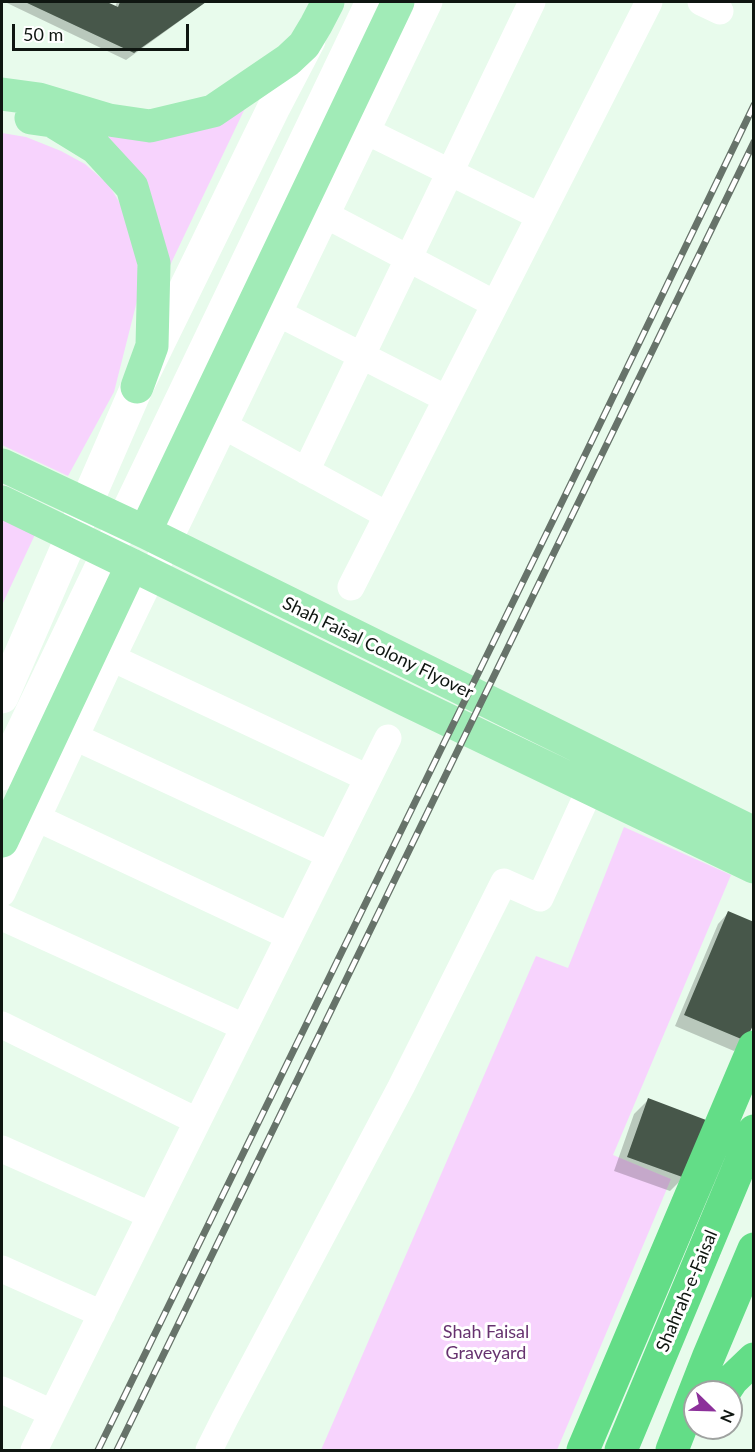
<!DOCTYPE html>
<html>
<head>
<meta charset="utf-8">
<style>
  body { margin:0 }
  #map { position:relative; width:755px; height:1452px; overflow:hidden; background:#e8fbec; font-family:Lato,sans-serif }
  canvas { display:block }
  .frame { position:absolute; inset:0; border:3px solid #0f1611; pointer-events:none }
  .north { position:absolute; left:683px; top:1380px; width:60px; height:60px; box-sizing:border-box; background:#fff; border:2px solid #9fa2a0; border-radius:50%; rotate:113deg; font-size:16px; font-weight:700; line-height:24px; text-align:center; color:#0f1611 }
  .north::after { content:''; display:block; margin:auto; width:21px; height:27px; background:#8c309a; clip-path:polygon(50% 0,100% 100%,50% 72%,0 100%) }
  .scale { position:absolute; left:12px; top:24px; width:177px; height:27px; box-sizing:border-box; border:3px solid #0f1611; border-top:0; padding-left:8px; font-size:18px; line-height:21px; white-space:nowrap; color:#0f1611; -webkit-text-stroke:4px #fff; paint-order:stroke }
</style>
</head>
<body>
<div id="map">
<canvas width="755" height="1452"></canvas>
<div class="frame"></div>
<div class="north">N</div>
<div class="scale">50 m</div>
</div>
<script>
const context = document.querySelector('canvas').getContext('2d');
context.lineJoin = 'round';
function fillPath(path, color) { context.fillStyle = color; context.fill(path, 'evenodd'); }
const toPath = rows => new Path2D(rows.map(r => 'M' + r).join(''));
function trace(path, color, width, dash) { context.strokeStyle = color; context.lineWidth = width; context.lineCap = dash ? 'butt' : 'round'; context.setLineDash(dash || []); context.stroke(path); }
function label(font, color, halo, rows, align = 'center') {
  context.font = font + ' Lato,sans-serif'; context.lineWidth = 6; context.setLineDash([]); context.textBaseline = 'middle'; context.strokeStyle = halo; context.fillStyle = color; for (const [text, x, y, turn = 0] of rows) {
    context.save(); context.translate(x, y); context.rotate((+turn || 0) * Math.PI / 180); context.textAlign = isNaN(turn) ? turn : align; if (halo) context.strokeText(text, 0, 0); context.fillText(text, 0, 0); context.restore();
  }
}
const green = toPath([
  [248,102,164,278,162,237,72,119],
  [2,133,26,137,61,151,85,164,109,185,127,215,137,255,139,293,114,392,68,476,2,445],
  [2,508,39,526,2,605],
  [624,827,731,875,613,1155,671,1179,557,1450,321,1450,536,956,568,968]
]);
const shadow = toPath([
  [6,2,104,2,115,7,117,2,141,2,143,4,147,2,206,2,126,60,7,3],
  [728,913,745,1040,734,1051,675,1026,718,924],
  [648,1100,683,1178,670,1191,614,1171,634,1114]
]);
const building = toPath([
  [25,2,107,2,118,7,120,2,206,2,134,53],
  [728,911,754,922,754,1023,746,1041,684,1015],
  [648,1098,706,1120,685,1178,627,1157]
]);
const street = toPath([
  [701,2,720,11],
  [366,131,539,216],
  [326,215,495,304],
  [278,313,447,399],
  [224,426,387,515],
  [306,471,532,2],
  [351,587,649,2],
  [112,658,368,778],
  [75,737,330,855],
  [37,818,289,936],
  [2,893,112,658,429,2],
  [2,917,244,1027],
  [2,1025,197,1121],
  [2,1149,150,1215],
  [2,1269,102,1314],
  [2,1390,52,1413],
  [34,1450,388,738],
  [209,1450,225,1418,401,1087,504,882,540,898,590,789]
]);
const secondary = toPath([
  [2,697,137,387,274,107,309,40],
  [2,774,372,2]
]);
const primary = toPath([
  [2,94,39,99,109,120,150,126,213,111,288,60,304,45,316,25,328,2],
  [31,118,52,121,96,148,132,187,154,263,152,346,137,387],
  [2,465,145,532,754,833],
  [2,502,132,565,408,701,754,867],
  [145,532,398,2],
  [2,841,132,565]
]);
const highway = toPath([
  [724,1392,732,1380,754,1359],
  [583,1450,754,1047],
  [621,1450,754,1131],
  [672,1450,708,1358,754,1249]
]);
const rail = toPath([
  [98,1450,583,459,754,105],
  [117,1450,754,142]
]);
const streetNames = [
  ["Shah Faisal Colony Flyover",378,648,26],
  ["Shahrah-e-Faisal",687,1291,-67]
];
const parkNames = [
  ["Shah Faisal",486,1332],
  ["Graveyard",486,1353]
];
fillPath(green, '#f7d3fd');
fillPath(shadow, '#0003');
fillPath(building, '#47574a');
trace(street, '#fff', 27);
trace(secondary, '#fff', 33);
trace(primary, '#a1ebb7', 33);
trace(highway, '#63dd87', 33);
trace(rail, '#67736a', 7);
trace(rail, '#fff', 4.5, [14]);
label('18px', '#0f1611', '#fff', streetNames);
label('18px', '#66326f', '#fff', parkNames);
</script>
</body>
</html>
